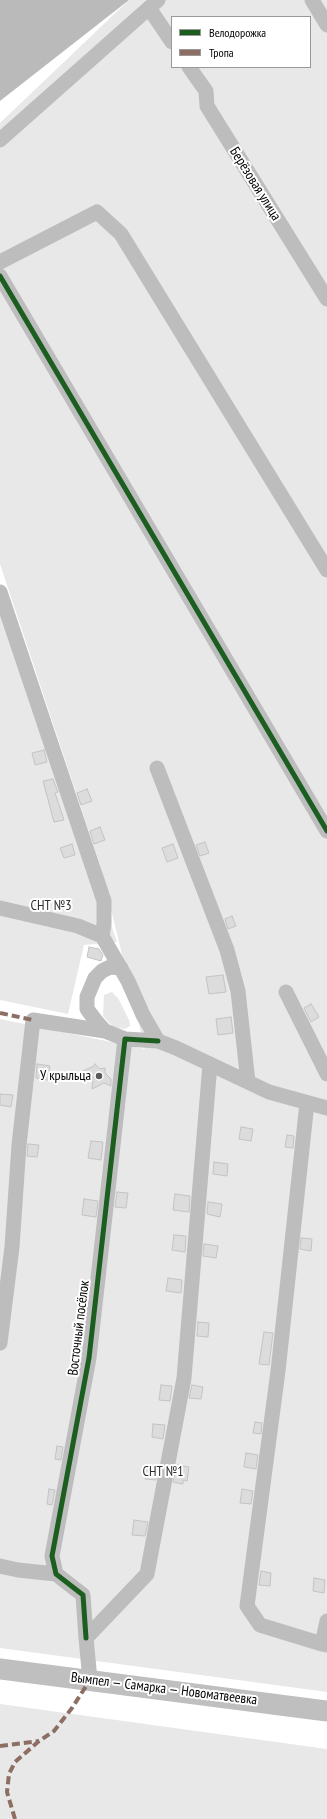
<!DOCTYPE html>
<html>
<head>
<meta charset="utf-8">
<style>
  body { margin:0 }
  #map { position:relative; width:327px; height:1819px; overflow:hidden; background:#fff; font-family:"PT Sans Narrow",sans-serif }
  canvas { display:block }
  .legend { position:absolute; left:171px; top:16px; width:140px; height:52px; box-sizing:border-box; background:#fff; border:1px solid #999; margin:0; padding:5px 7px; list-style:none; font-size:12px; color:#000 }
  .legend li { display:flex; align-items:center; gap:8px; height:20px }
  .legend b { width:20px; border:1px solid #999 }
</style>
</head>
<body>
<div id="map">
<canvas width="327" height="1819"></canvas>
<ul class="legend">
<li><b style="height:5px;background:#1b5e20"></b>Велодорожка</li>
<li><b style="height:5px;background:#8d6e63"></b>Тропа</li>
</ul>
</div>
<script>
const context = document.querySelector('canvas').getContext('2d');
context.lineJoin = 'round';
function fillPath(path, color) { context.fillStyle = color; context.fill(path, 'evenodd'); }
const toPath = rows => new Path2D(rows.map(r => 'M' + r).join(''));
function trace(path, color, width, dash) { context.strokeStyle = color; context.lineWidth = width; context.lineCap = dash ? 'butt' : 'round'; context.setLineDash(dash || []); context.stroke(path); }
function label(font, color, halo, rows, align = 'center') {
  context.font = font + ' "PT Sans Narrow",sans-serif'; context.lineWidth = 4; context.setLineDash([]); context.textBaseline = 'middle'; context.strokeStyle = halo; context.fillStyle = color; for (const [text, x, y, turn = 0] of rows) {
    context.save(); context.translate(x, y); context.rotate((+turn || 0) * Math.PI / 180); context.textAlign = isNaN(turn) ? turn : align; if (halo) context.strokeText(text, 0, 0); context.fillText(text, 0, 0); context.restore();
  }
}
const green = toPath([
  [129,0,327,0,327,1692,0,1648,0,1019,145,1049,101,868,0,564,0,123],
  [172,17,310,17,310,67,172,67],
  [0,598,117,942,84,945,68,1014,0,1000],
  [112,992,118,998,129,1020,130,1026,125,1029,113,1027,103,1016,104,995],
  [0,1704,327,1749,327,1819,0,1819]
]);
const water = toPath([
  [0,0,129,0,0,101]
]);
const building = toPath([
  [44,750,47,762,35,765,32,753,44,750],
  [53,779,58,792,55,793,64,820,54,822,43,781,53,779],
  [87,789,92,801,81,805,77,793,87,789],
  [100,827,105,840,94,844,90,831,100,827],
  [205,842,209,853,200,856,196,845,205,842],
  [72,844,75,855,64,858,60,848,72,844],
  [173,844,178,858,167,862,162,848,173,844],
  [232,916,236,926,228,929,225,919,232,916],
  [89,947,99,949,103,955,101,961,87,957,89,947],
  [223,975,226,992,209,994,206,977,223,975],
  [311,1004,319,1017,311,1022,304,1008,311,1004],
  [231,1017,233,1033,218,1035,216,1019,231,1017],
  [37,1064,50,1066,48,1080,36,1078,37,1064],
  [95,1064,100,1069,105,1068,105,1073,111,1079,111,1086,104,1083,92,1089,93,1077,83,1071,94,1066,95,1064],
  [0,1094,13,1095,11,1107,0,1105,0,1094],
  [241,1127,253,1129,251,1141,239,1139,241,1127],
  [287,1135,294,1136,293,1148,285,1147,287,1135],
  [91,1141,103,1142,101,1160,88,1158,91,1141],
  [28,1144,39,1145,37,1157,27,1156,28,1144],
  [214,1162,228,1164,227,1176,213,1174,214,1162],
  [117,1192,128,1193,126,1208,115,1207,117,1192],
  [175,1194,190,1196,189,1212,173,1210,175,1194],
  [84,1199,98,1201,96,1217,82,1215,84,1199],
  [208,1202,222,1204,220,1217,207,1214,208,1202],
  [174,1235,186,1236,185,1252,172,1250,174,1235],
  [301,1238,312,1239,311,1251,300,1249,301,1238],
  [204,1244,218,1246,216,1258,203,1256,204,1244],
  [168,1278,182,1280,181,1293,166,1291,168,1278],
  [198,1322,209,1323,208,1337,197,1336,198,1322],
  [264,1332,273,1333,269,1365,259,1364,264,1332],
  [161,1385,172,1386,170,1401,159,1400,161,1385],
  [192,1385,203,1387,201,1399,189,1398,192,1385],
  [255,1422,262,1423,261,1434,253,1433,255,1422],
  [153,1424,165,1425,163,1439,152,1437,153,1424],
  [57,1446,63,1447,61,1460,55,1459,57,1446],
  [246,1453,258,1455,256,1469,244,1467,246,1453],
  [177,1465,189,1467,187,1481,183,1480,183,1484,173,1482,177,1465],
  [147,1467,158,1468,156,1480,145,1479,147,1467],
  [49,1489,55,1490,52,1505,47,1504,49,1489],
  [242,1489,253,1491,251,1504,240,1503,242,1489],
  [134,1520,148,1522,145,1536,132,1535,134,1520],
  [261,1571,271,1573,270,1586,259,1585,261,1571],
  [314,1578,325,1580,324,1593,313,1591,314,1578]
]);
const minor = toPath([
  [312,0,327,25],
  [149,8,172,42],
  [189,67,206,91,207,106,327,299],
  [0,140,158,0],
  [0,262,97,212,121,234,327,570],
  [0,276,327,831],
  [0,592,104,901,104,924,102,936],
  [157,768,227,950,238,991,248,1082],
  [0,908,78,926,102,936,128,981,143,1015,158,1041,176,1048,269,1092,327,1108],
  [286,992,327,1074],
  [105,1031,96,1021,87,1009,87,997,95,978,102,971,110,967,121,968],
  [307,1103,278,1371,247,1606,260,1625,322,1644],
  [0,1343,12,1247,19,1145,33,1020,105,1031,125,1039],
  [0,1566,18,1570,56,1574],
  [327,1621,322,1644,327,1645],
  [86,1638,83,1595,56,1574,52,1556,89,1358,125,1039,158,1041],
  [90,1680,86,1638,147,1574,184,1378,210,1064]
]);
const secondary = toPath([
  [0,1669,327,1711]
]);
const quiet = toPath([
  [0,1013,33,1020],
  [0,1746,39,1741],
  [15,1819,7,1792,9,1774,15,1762,39,1741,54,1731,72,1708,90,1680]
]);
const cycleway = toPath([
  [0,276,327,831],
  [86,1638,83,1595,56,1574,52,1556,89,1358,125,1039,158,1041]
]);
const markers = [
  [99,1076,4,"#595959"]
];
const streetNames = [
  ["Берёзовая улица",255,184,58],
  ["Восточный посёлок",79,1328,-83],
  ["Вымпел — Самарка — Новоматвеевка",164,1689,7]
];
const parkNames = [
  ["СНТ №3",51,906],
  ["СНТ №1",163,1472]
];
const poiNames = [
  ["У крыльца",91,1076]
];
fillPath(green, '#e8e8e8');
fillPath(water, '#bababa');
fillPath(building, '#dcdcdc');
trace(building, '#c4c4c4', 1);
trace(minor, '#bdbdbd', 15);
trace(secondary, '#bfbfbf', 21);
trace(quiet, '#8d6e63', 4, [8, 4]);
trace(cycleway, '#1b5e20', 5);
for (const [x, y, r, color] of markers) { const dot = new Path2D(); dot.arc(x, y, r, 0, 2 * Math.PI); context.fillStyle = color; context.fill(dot); trace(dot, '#fff', 1.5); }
label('14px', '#000', '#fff', streetNames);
label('14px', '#2d2d2d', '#fff', parkNames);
label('14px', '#000', '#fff', poiNames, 'right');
</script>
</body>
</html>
